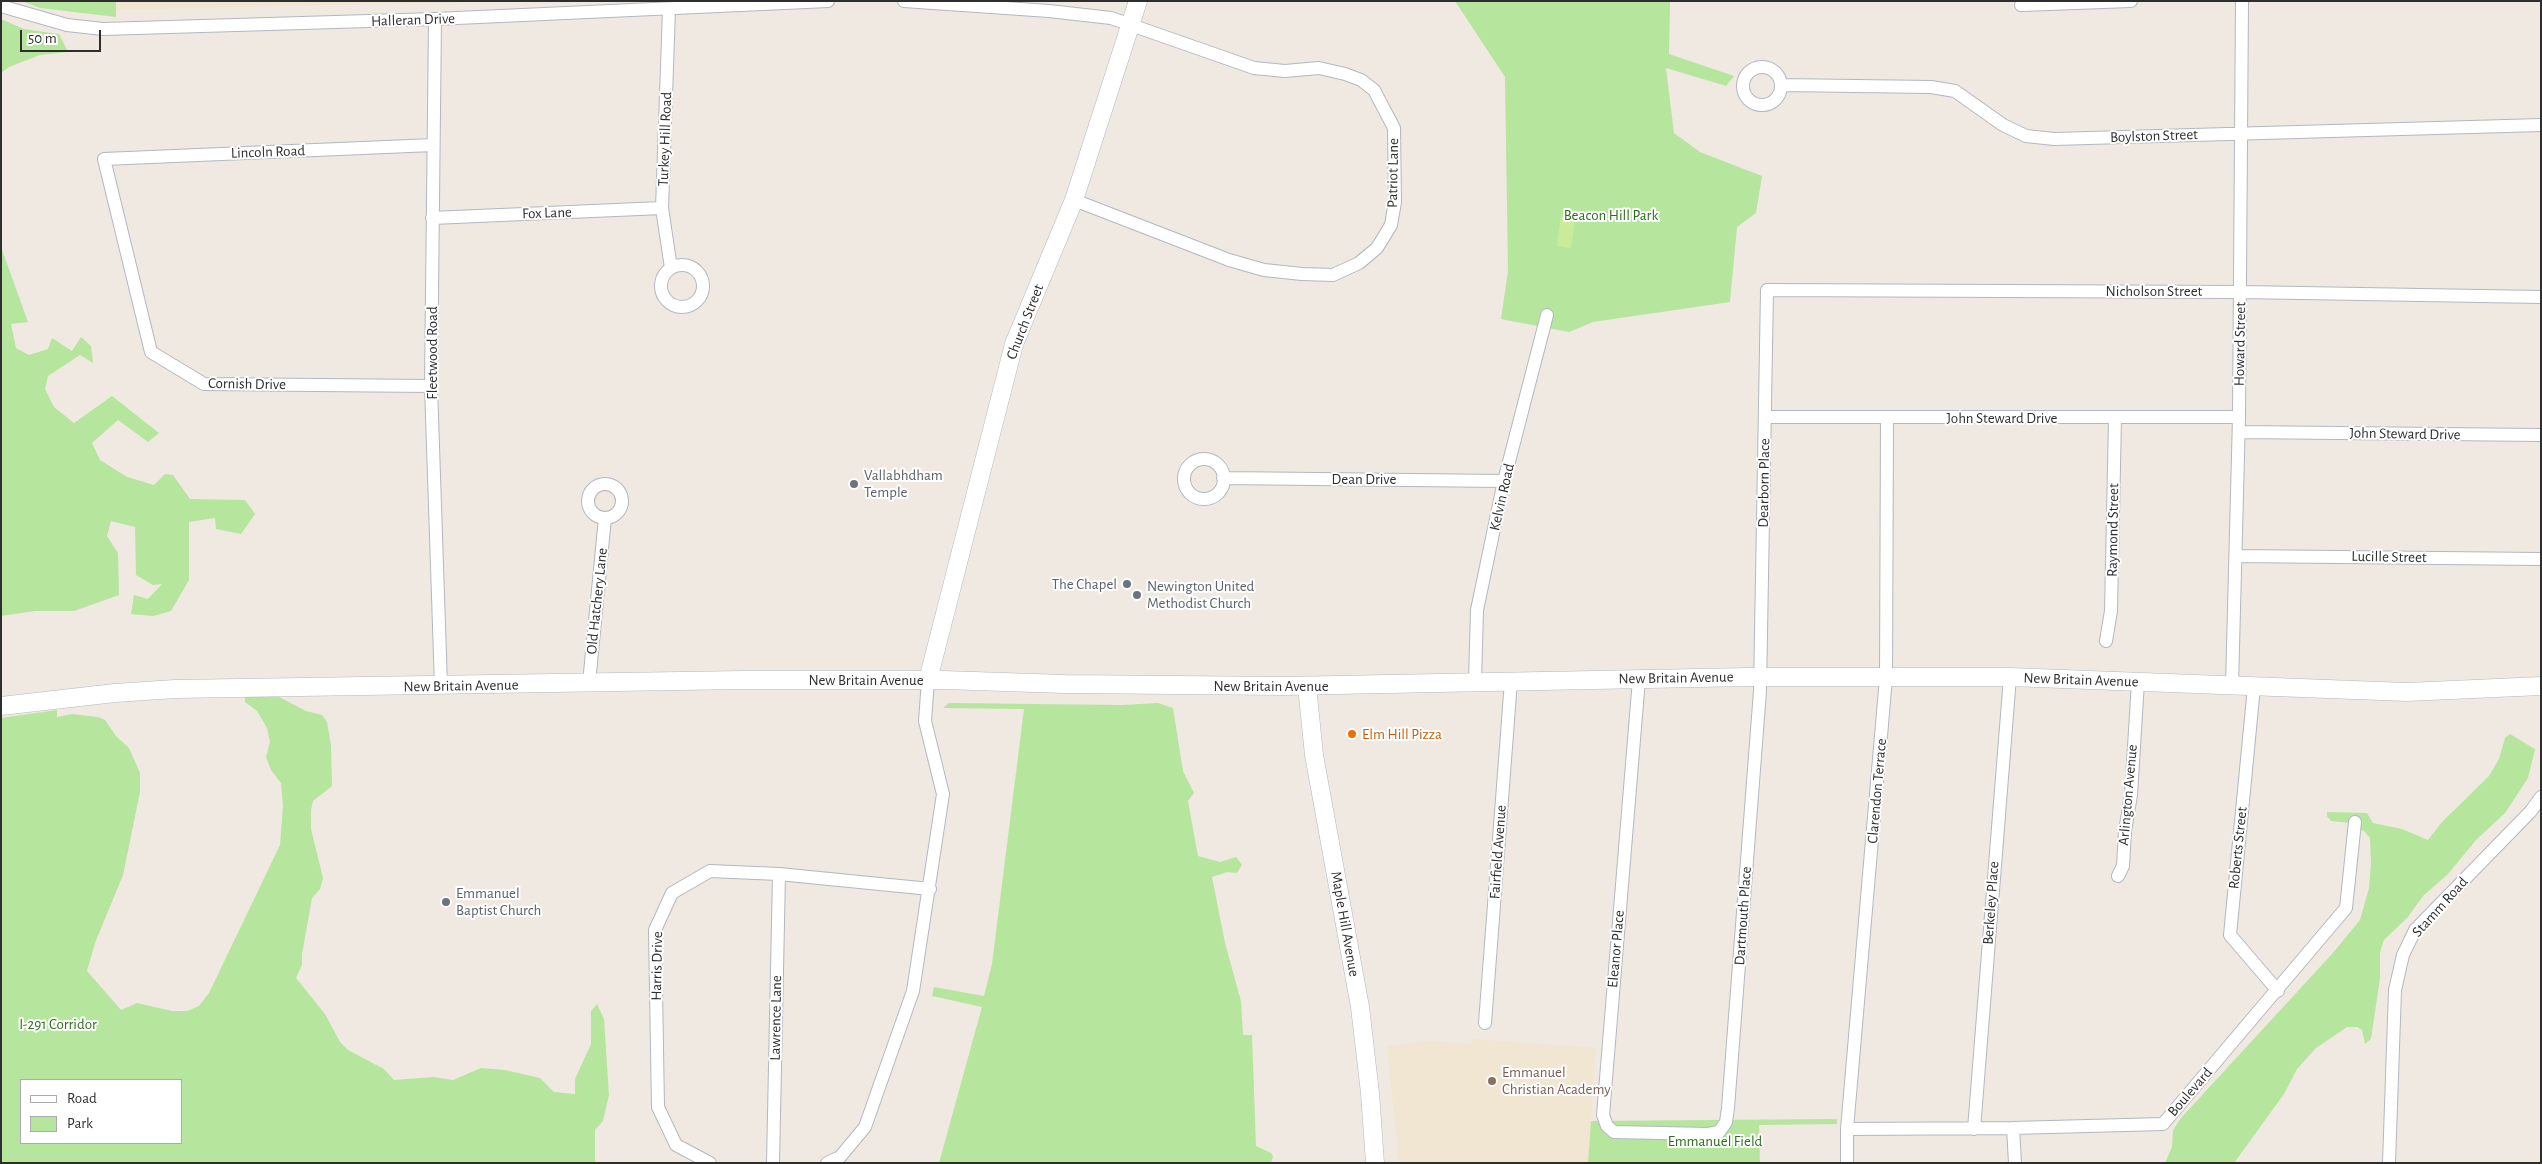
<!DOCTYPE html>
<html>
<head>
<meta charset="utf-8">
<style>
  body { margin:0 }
  #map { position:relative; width:2542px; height:1164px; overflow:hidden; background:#efe9e1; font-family:"Alegreya Sans",sans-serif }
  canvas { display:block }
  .frame { position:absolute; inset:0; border:2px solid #2e2e2e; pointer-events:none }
  .legend { position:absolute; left:20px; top:1079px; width:162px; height:65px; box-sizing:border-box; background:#fff; border:1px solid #ababab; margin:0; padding:6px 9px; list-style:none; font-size:15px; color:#2e2e2e }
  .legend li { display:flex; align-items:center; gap:10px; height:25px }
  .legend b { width:25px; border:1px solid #ababab }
  .scale { position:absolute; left:20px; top:30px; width:81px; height:22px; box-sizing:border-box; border:2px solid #2e2e2e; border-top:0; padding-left:6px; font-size:15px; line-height:18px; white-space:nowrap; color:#2e2e2e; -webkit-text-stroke:4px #fff; paint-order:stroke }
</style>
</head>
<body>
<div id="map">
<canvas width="2542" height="1164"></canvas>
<div class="frame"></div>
<ul class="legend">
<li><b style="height:6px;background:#fff"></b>Road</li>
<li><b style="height:14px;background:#b6e59e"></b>Park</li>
</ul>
<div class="scale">50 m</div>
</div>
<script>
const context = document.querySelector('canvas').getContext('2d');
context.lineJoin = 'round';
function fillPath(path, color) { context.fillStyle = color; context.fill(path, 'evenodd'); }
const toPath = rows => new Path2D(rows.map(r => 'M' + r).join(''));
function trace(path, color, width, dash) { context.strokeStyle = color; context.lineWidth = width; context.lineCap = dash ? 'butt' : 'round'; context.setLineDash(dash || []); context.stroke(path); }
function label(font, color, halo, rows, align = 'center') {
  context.font = font + ' "Alegreya Sans",sans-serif'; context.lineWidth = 4; context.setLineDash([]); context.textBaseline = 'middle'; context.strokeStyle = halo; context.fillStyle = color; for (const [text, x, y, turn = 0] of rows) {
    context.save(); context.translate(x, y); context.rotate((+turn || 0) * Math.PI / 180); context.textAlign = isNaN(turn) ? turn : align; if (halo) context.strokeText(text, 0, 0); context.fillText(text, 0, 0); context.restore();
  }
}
const education = toPath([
  [42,1,520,1,100,10],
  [1473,1039,1596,1048,1588,1163,1399,1163,1387,1046,1428,1041,1472,1044]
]);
const green = toPath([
  [22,1,116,1,116,17,40,8],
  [1455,1,1670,1,1669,54,1734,76,1726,86,1666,68,1674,133,1700,152,1762,176,1756,213,1737,227,1730,302,1593,322,1569,332,1501,319,1508,271,1505,77],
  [1,19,24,29,59,34,68,52,40,55,9,67,1,73],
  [1,247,28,322,11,324,16,348,29,355,48,349,52,338,72,351,81,337,91,346,93,363,80,355,48,376,45,389,54,407,74,423,112,396,159,433,148,442,118,420,92,443,100,460,127,477,154,485,165,474,173,475,190,499,245,500,255,514,241,534,216,529,215,518,189,522,189,580,171,611,153,616,131,614,134,595,148,599,162,584,153,585,136,575,135,527,111,521,107,536,118,553,119,595,74,611,35,611,1,616],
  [245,696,277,696,306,711,322,715,327,722,331,745,332,786,313,801,311,810,311,829,323,878,320,889,312,898,302,954,302,965,296,978,325,1014,340,1042,348,1050,384,1069,394,1080,434,1077,453,1080,481,1068,505,1070,540,1078,554,1092,575,1094,575,1079,591,1044,591,1011,597,1004,604,1019,609,1095,603,1121,595,1130,595,1163,1,1163,1,718,57,710,57,717,72,714,98,717,105,720,116,736,129,748,140,773,140,792,123,875,95,943,87,971,121,1010,137,1003,172,1011,187,1011,199,1006,209,993,280,845,283,805,281,783,271,770,266,757,270,742,267,728,257,711,245,702],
  [21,1080,181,1080,181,1143,21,1143],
  [949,703,1122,705,1158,703,1173,708,1183,771,1194,793,1188,801,1198,856,1220,862,1236,857,1242,865,1237,873,1227,872,1212,877,1225,943,1241,1001,1243,1035,1252,1035,1256,1146,1271,1153,1273,1156,1271,1163,939,1163,982,1007,932,996,934,987,984,996,992,964,1024,709,943,708],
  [2510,734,2535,749,2528,778,2505,813,2476,840,2448,874,2423,896,2408,917,2384,940,2380,952,2380,978,2371,1039,2365,1044,2362,1030,2357,1027,2347,1027,2316,1048,2297,1069,2284,1094,2234,1163,2165,1163,2172,1147,2173,1130,2181,1118,2332,954,2360,920,2369,888,2371,863,2370,838,2365,832,2350,823,2331,821,2327,816,2327,812,2367,813,2373,823,2402,829,2428,840,2442,822,2489,776,2499,759,2505,738],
  [1837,1119,1837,1124,1759,1125,1760,1163,1588,1163,1591,1121]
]);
const pitch = toPath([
  [1561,217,1575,219,1571,248,1557,246]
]);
const street = toPath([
  [904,1,1049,11,1111,18,1254,68,1285,71,1319,68,1345,74,1361,80,1374,90,1394,128,1395,202,1391,225,1377,248,1359,263,1333,275,1302,274,1264,270,1229,260,1074,200],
  [2021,5,2131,1],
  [1,6,67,25,103,29,435,19,828,1],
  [669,10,662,208,671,268],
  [435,19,431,386,441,686],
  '1743 86a19 19 0 1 1 38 0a19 19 0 1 1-38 0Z',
  [1781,85,1931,87,1955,91,2003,125,2026,136,2054,139,2541,125],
  [432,218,662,208],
  '661 286a21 21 0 1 1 42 0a21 21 0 1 1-42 0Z',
  [431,386,204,384,151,352,104,159,433,145],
  [1765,417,2239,417],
  [2239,432,2541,435],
  '1184 479a20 20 0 1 1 40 0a20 20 0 1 1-40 0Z',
  [1223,478,1504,481],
  '588 501a17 17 0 1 1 34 0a17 17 0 1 1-34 0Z',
  [2237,556,2541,559],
  [2106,641,2111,611,2115,418],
  [1639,679,1603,1115,1607,1126,1614,1132,1708,1134,1719,1132,1726,1122,1728,1108,1760,691,1767,290,2241,292,2541,297],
  [1475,681,1477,610,1504,481,1547,315],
  [589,683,605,518],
  [2232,686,2239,417,2242,1],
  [2254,687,2230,935,2278,991],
  [2118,876,2123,866,2125,831,2131,795,2138,682],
  [1485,1023,1511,681],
  [2013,1128,2015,1163],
  [1847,1129,2013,1128,2163,1124,2346,908,2355,822],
  [1974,1129,2010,677],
  [710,1163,676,1145,658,1107,655,930,672,893,710,871,779,874,930,889],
  [773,1163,779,874],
  [827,1163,840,1157,865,1127,913,991,943,794,925,721,928,680],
  [1847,1163,1847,1129,1886,678,1887,418],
  [2389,1163,2395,990,2403,955,2415,930,2531,811,2541,797]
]);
const secondary = toPath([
  [928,680,1014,344,1074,200,1138,1],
  [1307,686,1314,755,1360,1007,1370,1093,1375,1163],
  [1,706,115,693,175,689,743,680,943,680,1065,684,1284,686,1749,677,2010,677,2407,692,2541,686]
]);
const markers = [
  [854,484,5,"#6b7280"],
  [1127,584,5,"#6b7280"],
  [1137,595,5,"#6b7280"],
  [1352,734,5,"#e8710a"],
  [446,902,5,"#6b7280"],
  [1492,1081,5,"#8d6e63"]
];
const streetNames = [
  ["Halleran Drive",413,20,-2],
  ["Boylston Street",2154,136,-2],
  ["Turkey Hill Road",665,139,-88],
  ["Lincoln Road",268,152,-2],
  ["Patriot Lane",1393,173,-89],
  ["Fox Lane",547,213,-2],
  ["Nicholson Street",2154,291],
  ["Church Street",1025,322,-69],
  ["Howard Street",2240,344,-89],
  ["Fleetwood Road",432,353,-90],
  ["Cornish Drive",247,384,1],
  ["John Steward Drive",2002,418],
  ["John Steward Drive",2405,434,1],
  ["Dean Drive",1364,479],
  ["Dearborn Place",1764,483,-89],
  ["Kelvin Road",1502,497,-77],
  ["Raymond Street",2113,530,-89],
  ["Lucille Street",2389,557,1],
  ["Old Hatchery Lane",597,601,-84],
  ["New Britain Avenue",1676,678,-1],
  ["New Britain Avenue",866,680],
  ["New Britain Avenue",2081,680,2],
  ["New Britain Avenue",461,686,-1],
  ["New Britain Avenue",1271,686],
  ["Clarendon Terrace",1877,791,-85],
  ["Arlington Avenue",2128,795,-85],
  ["Roberts Street",2238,848,-84],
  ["Fairfield Avenue",1498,852,-86],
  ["Berkeley Place",1991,903,-86],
  ["Stamm Road",2440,907,-48],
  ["Dartmouth Place",1743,916,-86],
  ["Maple Hill Avenue",1345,924,80],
  ["Eleanor Place",1616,949,-85],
  ["Harris Drive",657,966,-89],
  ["Lawrence Lane",776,1018,-89],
  ["Boulevard",2190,1092,-49]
];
const parkNames = [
  ["Beacon Hill Park",1611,215],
  ["I-291 Corridor",58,1024],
  ["Emmanuel Field",1715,1141]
];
const worshipNames = [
  ["Vallabhdham",864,475],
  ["Temple",864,492],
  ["The Chapel",1117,584,"right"],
  ["Newington United",1147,586],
  ["Methodist Church",1147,603],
  ["Emmanuel",456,893],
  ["Baptist Church",456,910]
];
const foodNames = [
  ["Elm Hill Pizza",1362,734]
];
const educationNames = [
  ["Emmanuel",1502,1072],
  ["Christian Academy",1502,1089]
];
fillPath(education, '#f0e6d1');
fillPath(green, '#b6e59e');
fillPath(pitch, '#c9ec9a');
trace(street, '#b4b7c1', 14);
trace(secondary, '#b4b7c1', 19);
trace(street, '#fff', 12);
trace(secondary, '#fff', 18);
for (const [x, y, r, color] of markers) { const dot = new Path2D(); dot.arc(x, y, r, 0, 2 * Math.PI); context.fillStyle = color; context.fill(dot); trace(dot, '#fff', 2); }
label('15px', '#2e2e2e', '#fff', streetNames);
label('15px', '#2c6e1b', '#fff', parkNames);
label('15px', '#5b616d', '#fff', worshipNames, 'left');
label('15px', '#c56008', '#fff', foodNames, 'left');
label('15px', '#785e54', '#fff', educationNames, 'left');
</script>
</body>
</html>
